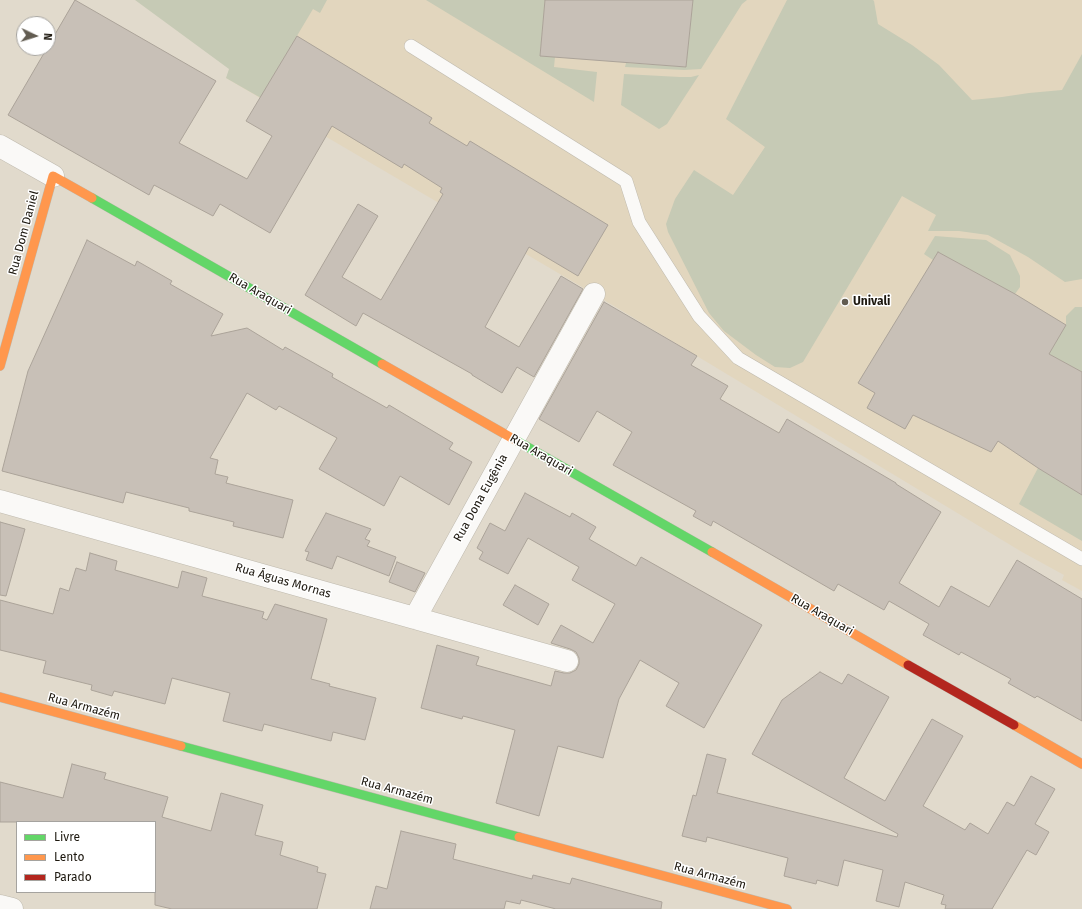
<!DOCTYPE html>
<html>
<head>
<meta charset="utf-8">
<style>
  body { margin:0 }
  #map { position:relative; width:1082px; height:909px; overflow:hidden; background:#e1dacc; font-family:"Fira Sans",sans-serif }
  canvas { display:block }
  .legend { position:absolute; left:16px; top:821px; width:140px; height:72px; box-sizing:border-box; background:#fff; border:1px solid #a5a39f; margin:0; padding:5px 7px; list-style:none; font-size:12px; color:#1d180f }
  .legend li { display:flex; align-items:center; gap:8px; height:20px }
  .legend b { width:20px; border:1px solid #a5a39f }
  .north { position:absolute; left:16px; top:16px; width:40px; height:40px; box-sizing:border-box; background:#fff; border:1px solid #a5a39f; border-radius:50%; rotate:94deg; font-size:11px; font-weight:700; line-height:16px; text-align:center; color:#1d180f }
  .north::after { content:''; display:block; margin:auto; width:14px; height:18px; background:#625c51; clip-path:polygon(50% 0,100% 100%,50% 72%,0 100%) }
</style>
</head>
<body>
<div id="map">
<canvas width="1082" height="909"></canvas>
<ul class="legend">
<li><b style="height:5px;background:#63d668"></b>Livre</li>
<li><b style="height:5px;background:#ff974d"></b>Lento</li>
<li><b style="height:5px;background:#b3261e"></b>Parado</li>
</ul>
<div class="north">N</div>
</div>
<script>
const context = document.querySelector('canvas').getContext('2d');
context.lineJoin = 'round';
function fillPath(path, color) { context.fillStyle = color; context.fill(path, 'evenodd'); }
const toPath = rows => new Path2D(rows.map(r => 'M' + r).join(''));
function trace(path, color, width, dash) { context.strokeStyle = color; context.lineWidth = width; context.lineCap = dash ? 'butt' : 'round'; context.setLineDash(dash || []); context.stroke(path); }
function label(font, color, halo, rows, align = 'center') {
  context.font = font + ' "Fira Sans",sans-serif'; context.lineWidth = 3; context.setLineDash([]); context.textBaseline = 'middle'; context.strokeStyle = halo; context.fillStyle = color; for (const [text, x, y, turn = 0] of rows) {
    context.save(); context.translate(x, y); context.rotate((+turn || 0) * Math.PI / 180); context.textAlign = isNaN(turn) ? turn : align; if (halo) context.strokeText(text, 0, 0); context.fillText(text, 0, 0); context.restore();
  }
}
const built = toPath([
  [282,0,1082,0,1082,591,1062,580,1064,575,1022,552,594,294,226,78]
]);
const green = toPath([
  [135,0,327,0,320,13,313,9,267,86,301,121,226,78,229,69],
  [426,0,545,0,540,56,555,57,554,67,597,72,594,102],
  [693,0,747,0,742,4,701,69,684,70,625,67,626,63,686,67],
  [787,0,873,0,874,1,878,24,912,45,939,65,972,100,1002,97,1029,93,1062,90,1082,54,1082,279,1065,282,1028,257,988,235,959,231,928,231,936,215,902,196,803,362,790,368,775,367,756,355,724,331,709,313,668,232,666,224,675,199,694,170,733,195,765,147,726,119],
  [624,74,680,77,691,77,699,75,667,124,659,129,621,105],
  [935,236,986,240,1010,255,1020,276,1020,287,1015,294,938,252,933,260,924,254],
  [1075,307,1082,307,1082,372,1049,354,1066,325,1066,316],
  [1038,468,1082,495,1082,541,1019,504]
]);
const building = toPath([
  [75,0,216,81,179,143,247,179,272,136,246,121,297,36,432,118,429,123,467,146,470,141,608,225,578,276,529,247,485,327,519,347,561,276,583,289,534,377,517,367,502,393,472,375,472,374,363,313,356,326,305,295,358,204,378,216,342,277,381,300,443,194,440,192,442,188,404,164,402,168,332,126,270,233,220,204,213,216,154,185,149,195,8,115,75,0],
  [545,0,693,0,686,67,540,56,545,0],
  [87,240,135,266,137,261,172,281,170,284,223,314,211,336,247,328,283,350,285,347,333,374,332,377,387,408,389,405,453,443,449,449,472,462,449,505,400,476,384,506,319,469,337,438,279,406,276,410,247,393,210,458,218,460,215,474,228,477,226,483,293,500,283,538,233,526,234,522,189,511,189,508,126,492,123,503,2,471,28,371,87,240],
  [938,252,1015,294,1066,325,1049,354,1082,372,1082,495,1038,468,998,441,991,452,913,415,905,429,867,408,875,393,858,383,938,252],
  [604,302,697,356,691,365,728,386,720,399,779,433,787,419,896,483,896,484,941,512,899,583,939,607,951,586,989,607,1017,560,1082,599,1082,721,1037,696,1035,698,1008,683,1011,679,961,652,959,655,923,635,929,624,889,601,884,610,838,584,834,591,713,521,711,526,693,516,696,511,613,465,632,432,597,411,579,442,539,419,604,302],
  [525,493,570,517,572,513,596,527,589,539,636,566,641,557,762,625,704,728,666,706,679,683,640,660,619,699,603,758,558,746,539,816,496,803,515,730,463,716,462,719,421,708,437,645,479,657,476,665,551,686,555,671,564,673,570,673,576,670,579,664,579,658,576,652,570,649,551,643,561,625,593,643,615,604,572,580,579,567,528,538,508,574,479,559,483,552,477,548,490,523,505,531,525,493],
  [326,513,371,529,365,539,370,541,367,546,396,557,389,576,337,556,332,569,306,560,309,552,305,551,326,513],
  [0,522,25,529,6,596,0,595,0,522],
  [90,553,117,561,115,570,178,588,182,571,207,578,202,596,264,612,262,618,267,620,275,604,327,619,311,679,330,684,329,686,376,698,365,740,333,732,331,741,264,724,262,731,223,721,230,693,172,678,165,704,114,691,112,696,91,690,92,685,43,673,46,661,0,650,0,600,53,614,60,588,69,591,76,568,86,571,90,553],
  [397,562,425,573,415,592,389,582,397,562],
  [515,585,549,604,538,625,503,605,515,585],
  [820,672,842,684,848,674,889,697,844,778,885,801,932,719,963,736,923,806,965,830,970,823,988,834,1007,802,1014,806,1031,776,1055,789,1035,824,1049,832,1036,855,1027,850,992,909,945,909,946,905,941,904,944,895,905,882,899,907,876,901,883,870,844,860,838,886,817,880,816,884,784,876,788,858,707,837,706,842,682,836,693,795,696,796,707,754,726,759,717,793,897,837,898,834,752,754,782,700,820,672],
  [72,764,106,773,104,779,168,797,162,817,211,831,221,793,263,805,255,835,283,842,280,855,318,867,317,872,326,874,317,909,172,909,155,905,155,822,0,822,0,782,63,798,72,764],
  [401,831,456,844,453,859,532,879,533,875,570,884,572,878,662,902,661,909,556,909,521,900,520,904,506,901,504,909,370,909,376,886,387,889,401,831]
]);
const lane = toPath([
  [411,46,626,181,639,222,699,316,738,358,1082,559]
]);
const street = toPath([
  [0,146,53,176],
  [0,501,567,661],
  [415,618,594,294],
  [0,906,12,909]
]);
const fast = toPath([
  [92,198,382,364],
  [517,441,712,552],
  [181,746,519,837]
]);
const slow = toPath([
  [382,364,517,441],
  [0,366,53,176,92,198],
  [712,552,908,665],
  [0,697,181,746],
  [1014,725,1082,764],
  [519,837,787,909]
]);
const jam = toPath([
  [908,665,1014,725]
]);
const markers = [
  [845,302,4,"#625c51"]
];
const streetNames = [
  ["Rua Dom Daniel",24,233,-75],
  ["Rua Araquari",260,294,30],
  ["Rua Araquari",541,455,30],
  ["Rua Dona Eugênia",481,498,-61],
  ["Rua Águas Mornas",283,581,16],
  ["Rua Araquari",822,615,30],
  ["Rua Armazém",84,707,15],
  ["Rua Armazém",397,791,15],
  ["Rua Armazém",710,876,15]
];
const poiNames = [
  ["Univali",853,302]
];
fillPath(built, '#e2d6be');
fillPath(green, '#c6cab5');
fillPath(building, '#c8c0b7');
trace(building, '#aba399', 1);
trace(lane, '#beb9ad', 14);
trace(street, '#beb9ad', 23);
trace(fast, '#beb9ad', 10);
trace(slow, '#beb9ad', 10);
trace(jam, '#beb9ad', 10);
trace(lane, '#faf9f7', 13);
trace(street, '#faf9f7', 22);
trace(fast, '#63d668', 9);
trace(slow, '#ff974d', 9);
trace(jam, '#b3261e', 9);
for (const [x, y, r, color] of markers) { const dot = new Path2D(); dot.arc(x, y, r, 0, 2 * Math.PI); context.fillStyle = color; context.fill(dot); trace(dot, '#fff', 1.5); }
label('12px', '#1d180f', '#fff', streetNames);
label('bold 12px', '#1d180f', '#fff', poiNames, 'left');
</script>
</body>
</html>
